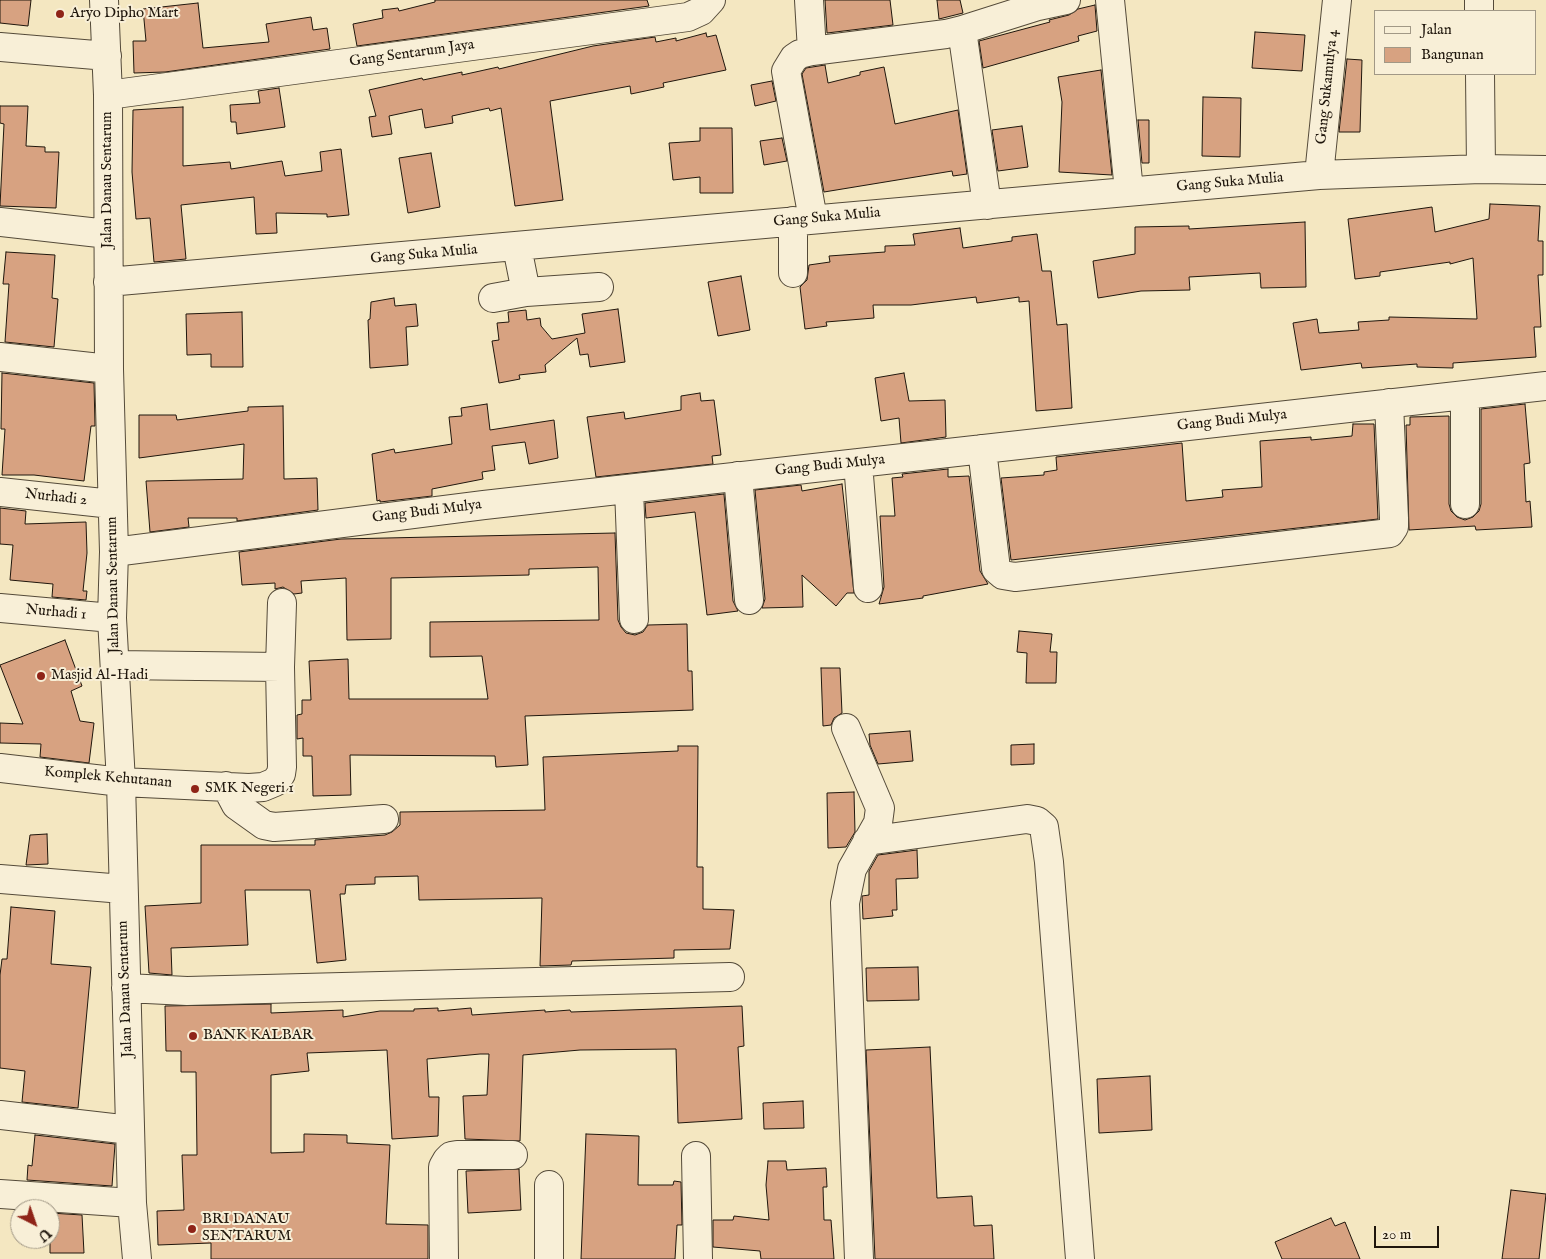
<!DOCTYPE html>
<html>
<head>
<meta charset="utf-8">
<style>
  body { margin:0 }
  #map { position:relative; width:1546px; height:1259px; overflow:hidden; background:#f4e7c1; font-family:"IM FELL English",serif }
  canvas { display:block }
  .legend { position:absolute; left:1374px; top:10px; width:162px; height:65px; box-sizing:border-box; background:#f8efd7; border:1px solid #a19886; margin:0; padding:6px 9px; list-style:none; font-size:15px; color:#1f160c }
  .legend li { display:flex; align-items:center; gap:10px; height:25px }
  .legend b { width:25px; border:1px solid #a19886 }
  .north { position:absolute; left:10px; top:1199px; width:50px; height:50px; box-sizing:border-box; background:#f8efd7; border:1px solid #a19886; border-radius:50%; rotate:139deg; font-size:14px; font-weight:700; line-height:20px; text-align:center; color:#1f160c }
  .north::after { content:''; display:block; margin:auto; width:18px; height:22px; background:#8f2418; clip-path:polygon(50% 0,100% 100%,50% 72%,0 100%) }
  .scale { position:absolute; left:1374px; top:1226px; width:65px; height:22px; box-sizing:border-box; border:2px solid #1f160c; border-top:0; padding-left:6px; font-size:15px; line-height:18px; white-space:nowrap; color:#1f160c; -webkit-text-stroke:4px #f8efd7; paint-order:stroke }
</style>
</head>
<body>
<div id="map">
<canvas width="1546" height="1259"></canvas>
<ul class="legend">
<li><b style="height:6px;background:#f8efd7"></b>Jalan</li>
<li><b style="height:14px;background:#d7a281"></b>Bangunan</li>
</ul>
<div class="north">U</div>
<div class="scale">20 m</div>
</div>
<script>
const context = document.querySelector('canvas').getContext('2d');
context.lineJoin = 'round';
function fillPath(path, color) { context.fillStyle = color; context.fill(path, 'evenodd'); }
const toPath = rows => new Path2D(rows.map(r => 'M' + r).join(''));
function trace(path, color, width, dash) { context.strokeStyle = color; context.lineWidth = width; context.lineCap = dash ? 'butt' : 'round'; context.setLineDash(dash || []); context.stroke(path); }
function label(font, color, halo, rows, align = 'center') {
  context.font = font + ' "IM FELL English",serif'; context.lineWidth = 4; context.setLineDash([]); context.textBaseline = 'middle'; context.strokeStyle = halo; context.fillStyle = color; for (const [text, x, y, turn = 0] of rows) {
    context.save(); context.translate(x, y); context.rotate((+turn || 0) * Math.PI / 180); context.textAlign = isNaN(turn) ? turn : align; if (halo) context.strokeText(text, 0, 0); context.fillText(text, 0, 0); context.restore();
  }
}
const building = toPath([
  [0,0,31,0,28,26,0,23,0,0],
  [435,0,647,0,649,6,357,46,353,24,383,18,382,10,398,8,399,11,435,2,435,0],
  [825,0,890,0,893,25,827,33,825,0],
  [937,0,960,0,963,13,939,19,937,0],
  [198,3,203,48,269,42,266,24,311,17,313,30,327,28,330,49,165,72,134,73,133,41,146,41,143,9,198,3],
  [1095,5,1097,31,1078,36,1079,41,983,68,979,41,1050,22,1049,20,1069,15,1078,9,1095,5],
  [1255,32,1305,35,1302,71,1252,68,1255,32],
  [706,33,707,37,716,35,726,70,663,83,664,87,631,94,630,86,550,101,563,200,515,206,501,108,490,111,489,108,452,116,453,123,425,128,422,109,389,116,392,134,372,137,369,117,376,116,369,90,422,78,423,80,462,72,462,75,498,67,499,69,593,46,655,37,656,42,676,38,676,41,706,33],
  [1347,59,1362,60,1360,132,1339,132,1347,59],
  [825,65,828,83,860,75,860,72,884,67,895,124,958,110,967,174,953,176,952,171,824,192,802,74,806,68,825,65],
  [1101,70,1112,175,1059,172,1062,102,1058,77,1101,70],
  [772,81,776,101,755,106,751,85,772,81],
  [279,88,285,127,237,134,236,122,231,122,230,105,260,103,258,91,279,88],
  [1203,97,1241,98,1240,157,1202,156,1203,97],
  [0,106,28,106,26,146,45,147,45,152,59,152,56,208,0,206,4,124,0,123,0,106],
  [183,107,183,166,230,162,231,169,282,161,285,176,322,171,320,152,341,149,349,215,327,217,327,214,276,213,277,233,256,234,254,197,181,205,186,259,154,262,150,218,136,219,132,172,133,110,183,107],
  [1138,120,1149,120,1149,163,1142,163,1138,120],
  [1022,126,1028,167,998,171,992,130,1022,126],
  [700,128,732,128,733,193,700,193,700,177,673,180,669,143,700,141,700,128],
  [782,138,787,161,764,165,760,141,782,138],
  [431,153,440,207,408,213,399,158,431,153],
  [1490,204,1540,206,1538,241,1543,241,1543,275,1538,275,1541,327,1534,327,1536,357,1453,363,1453,368,1417,367,1417,364,1362,368,1361,363,1301,370,1293,323,1317,319,1319,333,1359,330,1358,322,1389,320,1389,317,1477,319,1473,258,1450,264,1450,262,1380,272,1380,276,1355,279,1348,219,1432,207,1435,232,1489,219,1490,204],
  [1305,222,1306,287,1261,288,1260,273,1189,277,1190,290,1141,291,1098,298,1093,261,1135,254,1135,227,1189,226,1189,229,1305,222],
  [960,228,963,248,1012,241,1012,237,1037,234,1042,271,1051,271,1057,325,1067,324,1072,408,1036,411,1029,301,1019,302,1019,297,977,303,976,297,911,305,873,305,874,318,826,322,827,326,805,329,800,287,807,280,809,265,830,262,829,256,885,252,885,246,915,245,913,234,960,228],
  [6,252,55,255,52,298,58,299,54,347,5,342,9,284,3,284,6,252],
  [741,276,750,330,718,336,708,282,741,276],
  [394,298,395,306,416,304,418,326,406,327,408,365,370,368,368,320,370,319,371,302,394,298],
  [618,309,625,362,590,367,588,354,580,355,577,338,545,365,546,372,519,375,520,379,499,383,492,341,499,340,497,323,509,322,508,312,526,310,527,320,540,318,541,326,552,339,585,333,582,314,618,309],
  [242,312,243,367,211,367,211,354,187,355,186,314,242,312],
  [2,373,94,383,95,426,91,426,84,481,34,475,2,475,5,429,1,429,2,373],
  [904,373,909,401,945,400,946,437,901,443,899,418,881,421,875,378,904,373],
  [700,393,701,401,714,400,721,455,712,456,713,464,596,477,587,417,624,412,625,419,681,410,681,396,700,393],
  [487,404,490,430,554,420,558,458,529,464,525,442,492,446,495,470,482,472,483,479,432,489,432,496,380,502,380,500,377,501,372,454,394,449,395,453,452,444,449,417,462,416,461,408,487,404],
  [1525,404,1530,463,1524,464,1526,502,1530,501,1532,527,1476,530,1475,526,1409,530,1406,425,1410,425,1410,417,1449,416,1449,504,1451,511,1457,517,1465,520,1473,517,1479,511,1481,504,1481,409,1525,404],
  [283,406,284,479,317,478,318,510,237,521,237,518,188,518,189,527,150,532,146,481,243,479,244,444,139,458,139,415,176,415,177,420,248,411,248,407,283,406],
  [1353,424,1374,424,1378,519,1011,560,1001,478,1044,475,1044,472,1057,470,1056,457,1182,443,1186,501,1223,497,1222,490,1262,487,1260,441,1311,437,1311,440,1352,436,1353,424],
  [948,469,948,477,969,476,980,571,988,584,923,596,923,598,879,604,884,587,880,516,895,516,892,478,903,477,902,474,948,469],
  [842,484,854,593,847,593,836,606,802,575,803,607,762,608,765,599,755,490,801,485,802,491,842,484],
  [724,494,733,601,738,611,707,615,695,512,646,518,645,503,724,494],
  [0,508,26,511,25,524,86,522,87,553,83,591,87,591,86,600,52,597,53,584,10,580,13,545,0,544,0,508],
  [615,533,618,620,621,627,626,633,635,635,643,632,648,625,687,624,688,671,692,671,693,710,525,716,528,765,496,767,495,756,350,755,351,795,313,796,312,756,303,756,303,738,297,739,297,715,302,714,302,700,311,700,309,661,348,659,349,699,488,699,482,656,430,657,430,622,599,620,598,567,529,569,529,575,391,578,391,639,347,640,346,578,301,581,302,593,294,594,283,587,275,589,275,583,242,585,239,552,341,539,615,533],
  [1019,631,1052,634,1050,652,1057,652,1056,683,1026,683,1027,653,1017,652,1019,631],
  [65,640,82,686,71,691,80,721,94,723,89,763,40,757,41,744,0,743,0,723,23,724,0,665,65,640],
  [821,668,840,668,842,713,834,718,831,725,823,726,821,668],
  [910,731,913,761,878,764,870,745,869,734,910,731],
  [1034,744,1034,764,1011,765,1011,745,1034,744],
  [678,746,698,746,697,867,703,867,703,909,734,910,730,949,674,950,674,958,572,961,571,965,540,966,542,898,419,900,418,876,375,877,375,884,346,885,345,894,340,894,346,960,317,963,310,890,245,890,248,945,171,948,172,975,149,973,145,906,201,903,201,845,315,845,315,840,385,835,392,832,400,825,400,812,545,810,543,757,678,751,678,746],
  [854,792,855,832,846,847,828,848,827,793,854,792],
  [47,834,48,864,26,865,30,835,47,834],
  [917,850,918,878,896,879,897,910,892,910,893,916,863,919,862,896,869,895,869,871,878,855,917,850],
  [11,907,55,911,51,964,91,967,78,1108,22,1102,25,1071,0,1068,0,975,2,959,7,959,11,907],
  [918,967,919,1000,867,1001,866,968,918,967],
  [271,1004,271,1013,343,1010,343,1017,380,1011,414,1011,414,1009,438,1008,438,1011,471,1008,472,1015,545,1010,545,1012,570,1010,571,1012,742,1006,744,1046,738,1047,742,1119,678,1123,676,1049,580,1050,523,1055,520,1141,465,1139,463,1096,487,1095,489,1054,480,1054,427,1059,429,1097,439,1097,438,1136,392,1139,387,1050,307,1053,309,1071,271,1075,271,1153,304,1152,304,1134,347,1135,347,1143,390,1145,386,1224,428,1225,428,1259,211,1259,211,1243,158,1245,157,1211,184,1210,182,1155,197,1155,196,1072,181,1072,181,1051,166,1051,165,1006,271,1004],
  [930,1047,937,1198,972,1196,974,1226,992,1225,994,1259,875,1259,866,1050,930,1047],
  [1150,1076,1152,1130,1099,1133,1097,1079,1150,1076],
  [803,1101,804,1128,764,1129,763,1103,803,1101],
  [586,1134,639,1136,638,1185,673,1185,674,1181,681,1182,682,1225,677,1225,675,1259,581,1259,586,1134],
  [35,1135,115,1144,112,1186,27,1180,28,1165,32,1166,35,1135],
  [768,1161,786,1161,787,1170,826,1168,827,1187,823,1187,824,1220,831,1220,834,1259,761,1259,760,1251,713,1247,713,1220,733,1220,734,1216,769,1220,766,1185,768,1161],
  [519,1169,521,1210,468,1213,466,1171,519,1169],
  [1511,1190,1546,1194,1539,1259,1502,1259,1511,1190],
  [50,1213,82,1215,84,1253,50,1253,50,1213],
  [1331,1218,1335,1226,1345,1222,1360,1259,1282,1259,1275,1242,1331,1218]
]);
const minor = toPath([
  [104,0,108,95,109,369,114,552,112,618,121,782,132,1203,137,1259],
  [809,0,812,51,946,34,962,30,987,205],
  [1110,0,1129,191],
  [1479,0,1479,11],
  [962,30,1038,6,1066,0],
  [0,47,107,56],
  [812,51,800,54,794,58,786,71,813,219],
  [1480,74,1481,169],
  [108,95,688,17,701,11,711,0],
  [1319,175,1337,0],
  [0,222,108,234],
  [517,247,526,292,599,287],
  [793,273,793,221],
  [108,282,1319,175,1481,169,1546,170],
  [493,298,526,292],
  [0,357,109,369],
  [1465,395,1465,504],
  [982,449,996,569,1003,575,1015,577,1390,533,1394,527,1394,518,1389,403],
  [858,463,868,588],
  [738,476,749,600],
  [629,489,634,619],
  [0,492,112,504],
  [114,552,484,505,1546,386],
  [0,608,112,618],
  [115,665,280,667],
  [846,728,880,808,878,823,852,869,845,903,859,1259],
  [0,768,121,782,249,788,263,787,275,782,281,774,282,767,280,667,282,603],
  [226,786,236,805,264,825,274,827,384,819],
  [867,841,1027,819,1037,821,1044,827,1049,862,1080,1259],
  [0,879,123,889],
  [126,988,187,991,730,977],
  [0,1115,130,1130],
  [696,1156,698,1259],
  [0,1194,132,1203],
  [444,1259,443,1167,447,1160,451,1156,457,1155,513,1155],
  [549,1259,549,1185]
]);
const markers = [
  [60,14,5,"#8f2418"],
  [41,676,5,"#8f2418"],
  [195,789,5,"#8f2418"],
  [193,1036,5,"#8f2418"],
  [192,1229,5,"#8f2418"]
];
const poiNames = [
  ["Aryo Dipho Mart",70,14],
  ["Masjid Al-Hadi",51,676],
  ["SMK Negeri 1",205,789],
  ["BANK KALBAR",203,1036],
  ["BRI DANAU",202,1220],
  ["SENTARUM",202,1237]
];
const streetNames = [
  ["Gang Sentarum Jaya",412,54,-8],
  ["Gang Sukamulya 4",1328,87,-84],
  ["Jalan Danau Sentarum",108,180,-90],
  ["Gang Suka Mulia",1230,183,-5],
  ["Gang Suka Mulia",827,218,-5],
  ["Gang Suka Mulia",424,255,-5],
  ["Gang Budi Mulya",1232,421,-6],
  ["Gang Budi Mulya",830,466,-6],
  ["Nurhadi 2",56,498,6],
  ["Gang Budi Mulya",427,512,-7],
  ["Jalan Danau Sentarum",114,585,-91],
  ["Nurhadi 1",56,613,5],
  ["Komplek Kehutanan",108,778,5],
  ["Jalan Danau Sentarum",126,989,-92]
];
fillPath(building, '#d7a281');
trace(building, '#1f160c', 1);
trace(minor, '#544a39', 30);
trace(minor, '#f8efd7', 28);
for (const [x, y, r, color] of markers) { const dot = new Path2D(); dot.arc(x, y, r, 0, 2 * Math.PI); context.fillStyle = color; context.fill(dot); trace(dot, '#f8efd7', 2); }
label('15px', '#1f160c', '#f8efd7', poiNames, 'left');
label('15px', '#1f160c', '#f8efd7', streetNames);
</script>
</body>
</html>
